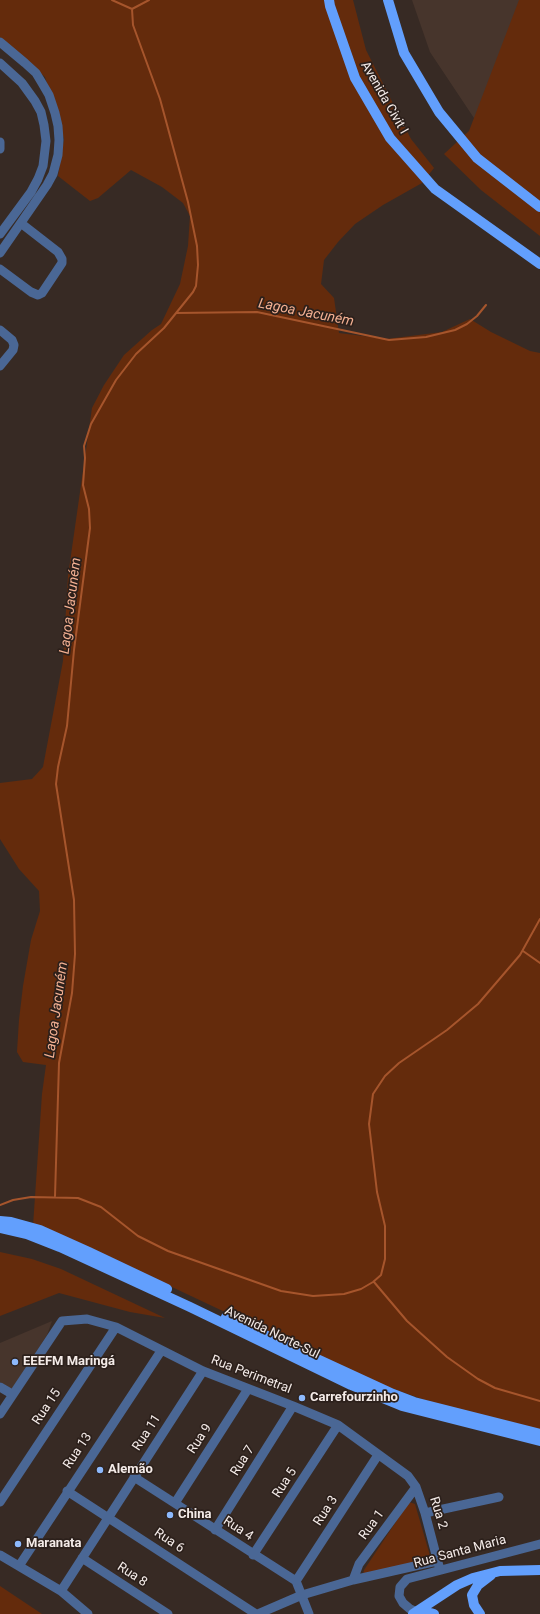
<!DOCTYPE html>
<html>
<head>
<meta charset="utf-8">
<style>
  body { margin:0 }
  canvas { display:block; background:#372a24 }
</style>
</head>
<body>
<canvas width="540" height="1614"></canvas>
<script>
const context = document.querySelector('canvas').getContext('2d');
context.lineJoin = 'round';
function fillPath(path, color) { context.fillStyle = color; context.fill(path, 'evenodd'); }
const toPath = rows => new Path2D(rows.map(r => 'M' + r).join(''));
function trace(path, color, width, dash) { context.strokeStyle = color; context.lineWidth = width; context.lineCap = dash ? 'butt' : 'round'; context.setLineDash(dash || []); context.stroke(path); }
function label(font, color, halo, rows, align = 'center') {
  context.font = font + ' Roboto,sans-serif'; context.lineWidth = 3.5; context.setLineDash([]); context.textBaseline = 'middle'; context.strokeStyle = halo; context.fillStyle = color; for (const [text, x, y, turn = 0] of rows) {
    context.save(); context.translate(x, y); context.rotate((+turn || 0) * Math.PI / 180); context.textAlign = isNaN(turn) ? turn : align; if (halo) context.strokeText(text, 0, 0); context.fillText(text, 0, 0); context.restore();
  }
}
const built = toPath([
  [412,0,520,0,476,121,430,52],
  [52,1321,47,1335,12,1389,0,1382,0,1343]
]);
const green = toPath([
  [0,0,353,0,366,50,411,139,434,168,422,183,383,205,355,224,338,242,324,260,321,284,334,298,339,333,387,339,442,332,470,319,491,332,530,351,540,353,540,1431,433,1403,369,1380,119,1262,33,1226,42,1094,46,1065,23,1062,17,1052,19,1020,23,986,31,940,40,911,39,891,19,869,0,839,0,783,32,779,43,767,63,661,68,576,92,408,104,385,124,355,152,330,161,324,180,284,188,246,190,216,183,203,162,187,131,170,98,198,90,201,58,176,64,139,45,77,0,37],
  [519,0,540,0,540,236,481,190,444,154,469,131],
  [0,1252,32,1259,61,1269,165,1318,130,1312,59,1293,0,1316],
  [409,1502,415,1504,431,1559,363,1574,364,1570],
  [0,1586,42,1614,0,1614]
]);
const stream = toPath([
  [112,0,132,9],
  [132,9,149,0],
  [176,313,257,312,389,340,426,337,455,330,467,324,477,316,486,305],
  [523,951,540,963],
  [55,1196,59,1063,72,993,75,954,74,900,56,784,58,767,67,726,74,650,90,528,89,509,83,485,85,458,84,446,91,424,116,380,136,354,164,328,193,292,196,286,198,265,197,246,188,202,160,99,133,25,132,9],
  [0,1205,13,1200,31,1197,78,1198,101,1207,138,1236,168,1251,281,1291,313,1296,344,1294,361,1289,373,1282,381,1275,385,1259,385,1226,377,1192,369,1124,373,1094,385,1076,399,1063,447,1030,478,1004,520,955,540,919],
  [374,1282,407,1321,447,1357,478,1379,495,1388,540,1401]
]);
const minor = toPath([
  [0,42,25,63,36,73,42,83,49,95,55,113,58,126,59,140,58,155,53,174,47,185,0,253],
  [0,63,22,83,35,101,41,112,44,125,46,141,43,166,38,179,31,192,0,234],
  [0,142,0,149],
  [0,269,31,292,38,295,42,293,62,263,62,259,58,252,22,224],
  [0,330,12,340,14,345,13,350,0,366],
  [0,1387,12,1394],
  [0,1414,62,1321,87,1319,116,1327,203,1371,293,1406,338,1425,408,1476,416,1487,425,1513,440,1570],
  [134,1477,296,1581,309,1614],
  [67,1491,256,1614],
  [0,1502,116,1327],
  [175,1503,248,1389],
  [425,1513,499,1497],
  [215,1530,293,1406],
  [0,1555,61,1591,88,1614],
  [253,1555,338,1425],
  [82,1558,168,1614],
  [19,1566,161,1351],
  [353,1580,359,1564,416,1487],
  [296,1581,378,1455],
  [61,1591,203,1371],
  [417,1612,410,1609,403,1603,399,1596,400,1587,407,1579,540,1544],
  [258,1614,302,1595,353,1580,437,1561]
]);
const major = toPath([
  [329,0,330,6,355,78,390,138,435,189,540,264],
  [388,0,404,53,439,112,477,158,540,207],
  [0,1221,11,1222,40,1230,89,1252,167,1289],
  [0,1228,27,1234,60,1247,190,1307,351,1385,402,1406,540,1441],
  [226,1317,393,1394,414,1402,540,1434],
  [417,1612,427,1612,434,1614],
  [413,1614,457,1585,473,1578,500,1571,540,1570],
  [480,1614,474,1605,472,1595,478,1585,491,1575]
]);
const markers = [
  [15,1362,4,"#8db9fc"],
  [302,1398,4,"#8db9fc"],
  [100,1470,4,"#8db9fc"],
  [170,1515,4,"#8db9fc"],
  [18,1544,4,"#8db9fc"]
];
const streetNames = [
  ["Avenida Civit I",384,98,60],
  ["Avenida Norte-Sul",272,1333,26],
  ["Rua Perimetral",251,1375,21],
  ["Rua 15",47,1407,-56],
  ["Rua 11",147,1433,-57],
  ["Rua 9",200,1439,-57],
  ["Rua 13",78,1451,-56],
  ["Rua 7",243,1461,-58],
  ["Rua 5",285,1483,-57],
  ["Rua 3",326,1511,-57],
  ["Rua 2",438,1513,73],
  ["Rua 1",372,1525,-54],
  ["Rua 4",238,1529,33],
  ["Rua 6",169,1541,34],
  ["Rua Santa Maria",460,1552,-15],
  ["Rua 8",132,1575,33]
];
const poiNames = [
  ["EEEFM Maringá",23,1362],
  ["Carrefourzinho",310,1398],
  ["Alemão",108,1470],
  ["China",178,1515],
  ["Maranata",26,1544]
];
const waterNames = [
  ["Lagoa Jacuném",306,313,11],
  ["Lagoa Jacuném",71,606,-83],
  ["Lagoa Jacuném",57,1010,-82]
];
fillPath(built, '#47352c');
fillPath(green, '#642b0c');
trace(stream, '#a6552c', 2);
trace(minor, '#4a6795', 9);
trace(major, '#629ffd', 10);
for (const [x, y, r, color] of markers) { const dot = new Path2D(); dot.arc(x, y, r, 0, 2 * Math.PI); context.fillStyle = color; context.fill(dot); trace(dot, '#2c201b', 1.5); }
label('13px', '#f4ebe8', '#2c201b', streetNames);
label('bold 13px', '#f4ebe8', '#2c201b', poiNames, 'left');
label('italic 14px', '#f5b193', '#2c201b', waterNames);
</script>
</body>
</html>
